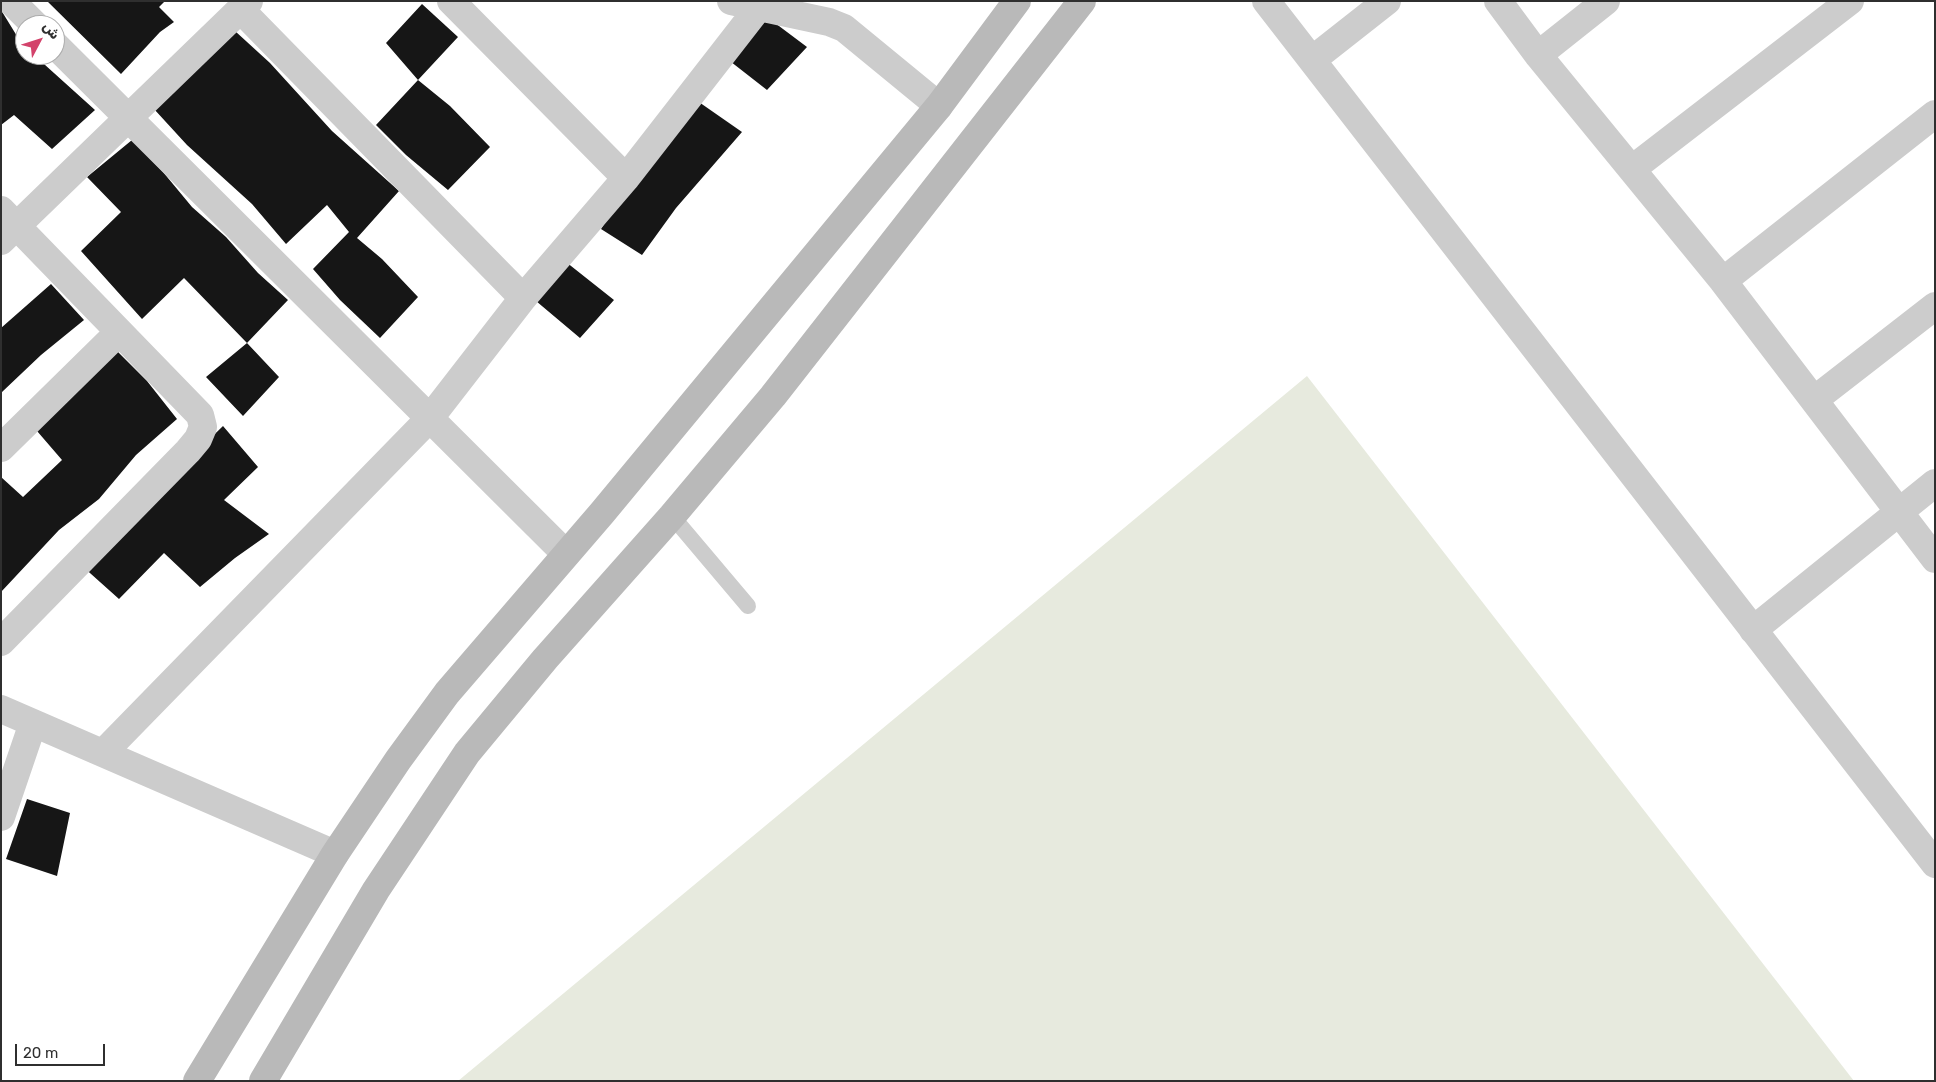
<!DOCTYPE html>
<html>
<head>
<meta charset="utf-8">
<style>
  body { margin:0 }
  #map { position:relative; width:1936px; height:1082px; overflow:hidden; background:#fff; font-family:Rubik,Vazirmatn,sans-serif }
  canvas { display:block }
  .frame { position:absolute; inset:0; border:2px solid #2f2f2f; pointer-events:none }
  .north { position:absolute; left:15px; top:15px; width:50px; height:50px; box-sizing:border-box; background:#fff; border:1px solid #acacac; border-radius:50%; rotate:50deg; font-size:14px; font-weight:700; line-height:20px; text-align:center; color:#2f2f2f }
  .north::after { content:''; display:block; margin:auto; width:18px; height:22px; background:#d3436b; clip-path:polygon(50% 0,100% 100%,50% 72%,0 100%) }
  .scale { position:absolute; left:15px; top:1044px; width:90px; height:22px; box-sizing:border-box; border:2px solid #2f2f2f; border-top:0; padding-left:6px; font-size:15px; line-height:18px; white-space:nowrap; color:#2f2f2f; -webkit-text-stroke:4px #fff; paint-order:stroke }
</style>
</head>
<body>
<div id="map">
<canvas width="1936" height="1082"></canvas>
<div class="frame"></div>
<div class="north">ش</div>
<div class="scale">20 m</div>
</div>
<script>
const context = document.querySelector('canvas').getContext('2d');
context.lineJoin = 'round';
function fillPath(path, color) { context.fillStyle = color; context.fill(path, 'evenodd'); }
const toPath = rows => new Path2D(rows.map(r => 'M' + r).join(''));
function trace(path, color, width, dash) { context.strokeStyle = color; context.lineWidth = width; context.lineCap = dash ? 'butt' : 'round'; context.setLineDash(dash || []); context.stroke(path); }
const green = toPath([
  [1307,376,1854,1081,458,1081]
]);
const building = toPath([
  [47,1,165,1,159,7,174,22,160,32,121,74],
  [422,4,458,37,418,80,450,106,490,147,448,190,406,155,376,125,418,80,386,43],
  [1,10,20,41,25,46,25,55,34,55,95,110,52,149,14,115,1,125],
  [763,14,807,47,767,90,726,58],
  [235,31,270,63,332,131,399,191,357,238,382,259,418,297,380,338,340,300,313,269,349,232,327,205,286,244,252,204,187,145,154,109],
  [696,100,742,132,676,208,642,255,601,229,632,180],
  [132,140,163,172,192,207,226,237,258,273,288,300,247,343,279,377,243,416,206,377,247,343,184,278,142,319,81,251,121,212,87,177],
  [566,262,614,300,580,338,536,301],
  [51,284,84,320,41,355,2,392,1,328],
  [114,348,147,381,177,419,136,455,99,499,59,530,1,592,1,477,23,497,62,460,37,431],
  [223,426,258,467,224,500,269,534,235,558,200,587,164,553,119,599,81,565],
  [27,799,70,813,57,876,6,859]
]);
const service = toPath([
  [672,516,748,606]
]);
const minor = toPath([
  [11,1,35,25],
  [451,1,626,178],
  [731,1,829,22,844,28,939,106],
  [1266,1,1935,864],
  [1498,1,1538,55,1723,281,1935,559],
  [240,9,523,298],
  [55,45,566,554],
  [1538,55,1606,1],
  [1312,60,1387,1],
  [1632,169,1850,1],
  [1,210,200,415,203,427,198,439,188,451,1,642],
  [1,241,249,1],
  [1723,281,1935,114],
  [1814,400,1935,306],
  [1,448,119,332],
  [1753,630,1935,483],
  [1,709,335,854],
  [103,753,430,418,523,298,626,178,759,7],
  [1,817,33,723]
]);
const secondary = toPath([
  [197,1081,335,854,398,760,447,693,602,513,939,106,1017,1],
  [263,1081,376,890,467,753,545,659,672,516,773,396,1082,1]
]);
fillPath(green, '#e7eade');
fillPath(building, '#161616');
trace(service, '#ccc', 16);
trace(minor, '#ccc', 28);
trace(secondary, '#b9b9b9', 28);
</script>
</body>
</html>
